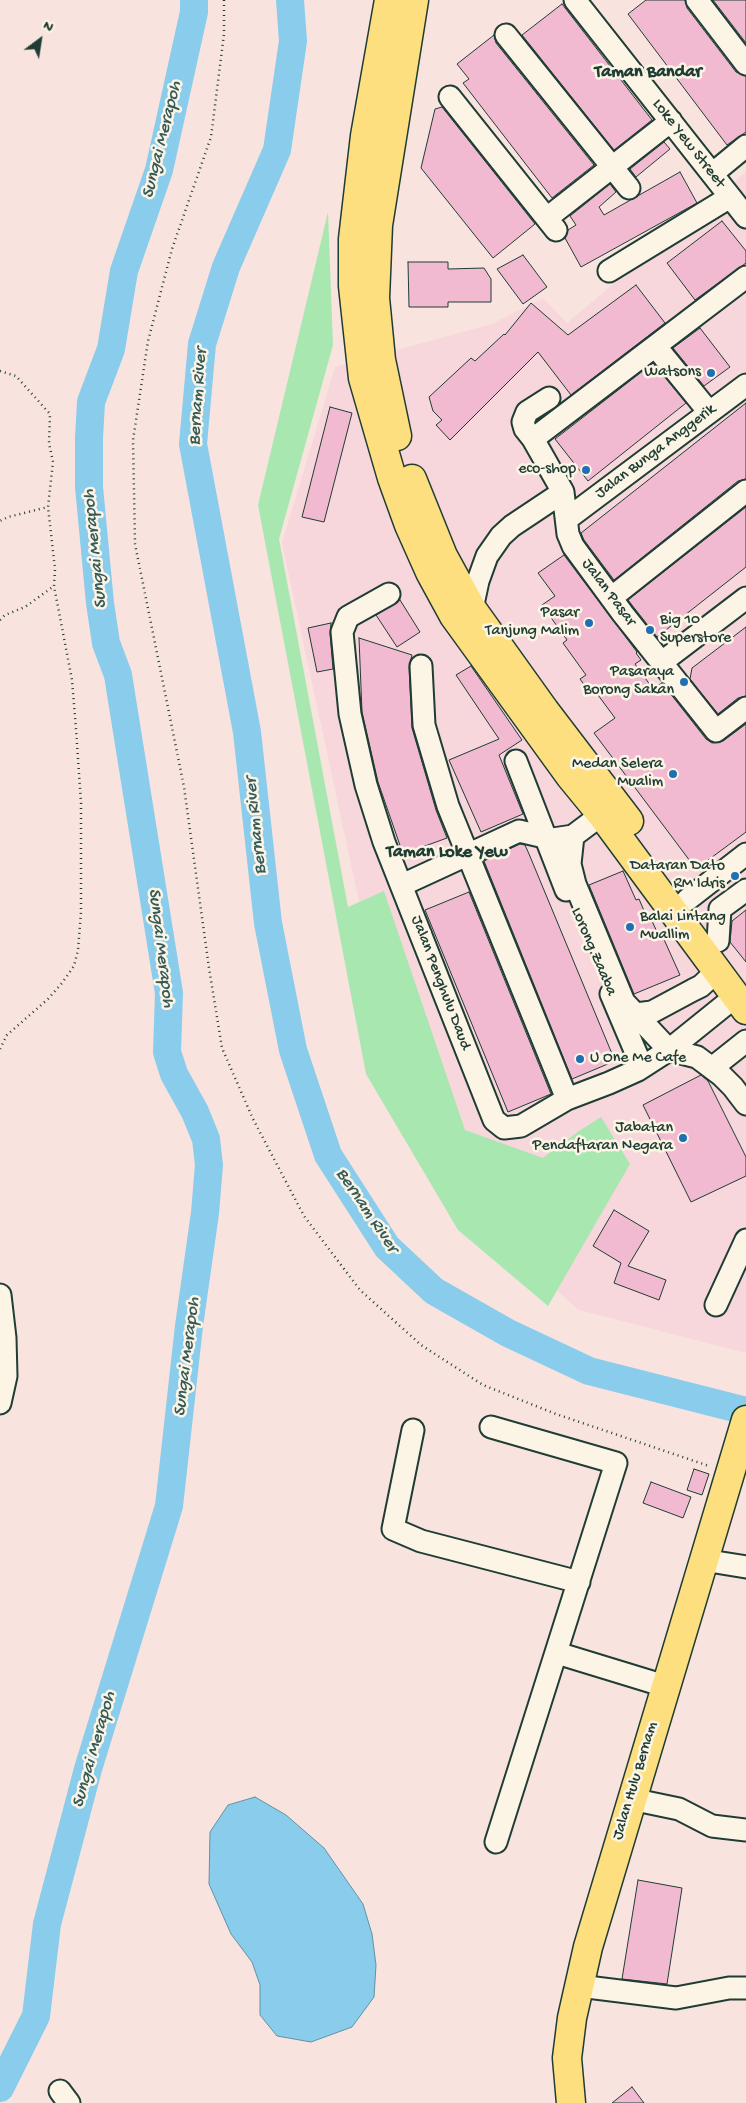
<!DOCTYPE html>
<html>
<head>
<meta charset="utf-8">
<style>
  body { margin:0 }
  #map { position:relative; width:746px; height:2103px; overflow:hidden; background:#f9e3df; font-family:"Gochi Hand",sans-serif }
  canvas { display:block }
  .north { position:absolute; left:15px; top:15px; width:50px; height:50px; -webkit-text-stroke:4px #fcf5e5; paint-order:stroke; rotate:31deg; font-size:14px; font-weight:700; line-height:20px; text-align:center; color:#1f3d34 }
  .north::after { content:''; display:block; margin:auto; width:18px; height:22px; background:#1f3d34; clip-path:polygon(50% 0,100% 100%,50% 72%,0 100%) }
</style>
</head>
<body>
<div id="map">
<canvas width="746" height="2103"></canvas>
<div class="north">N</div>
</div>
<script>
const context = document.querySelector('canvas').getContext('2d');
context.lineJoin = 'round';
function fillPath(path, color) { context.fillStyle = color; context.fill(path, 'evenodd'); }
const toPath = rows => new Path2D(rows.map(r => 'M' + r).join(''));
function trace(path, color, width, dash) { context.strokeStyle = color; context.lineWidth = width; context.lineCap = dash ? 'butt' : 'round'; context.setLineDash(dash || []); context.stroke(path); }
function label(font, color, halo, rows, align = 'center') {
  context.font = font + ' "Gochi Hand",sans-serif'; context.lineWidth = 5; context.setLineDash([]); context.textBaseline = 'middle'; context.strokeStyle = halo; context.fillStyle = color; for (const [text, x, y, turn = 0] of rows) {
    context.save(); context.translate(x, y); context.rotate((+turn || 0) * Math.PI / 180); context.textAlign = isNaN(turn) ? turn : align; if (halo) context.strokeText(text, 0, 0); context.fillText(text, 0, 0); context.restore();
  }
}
const built = toPath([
  [746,172,746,1353,579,1310,466,1211,390,1046,282,543,335,367,492,324,543,298,567,323]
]);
const green = toPath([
  [328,212,333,345,279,539,348,907,384,891,465,1130,543,1158,579,1131,601,1117,630,1164,548,1306,458,1230,366,1074,258,505]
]);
const water = toPath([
  [255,1797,286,1815,324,1848,363,1904,372,1934,376,1965,374,1997,352,2027,311,2042,277,2036,260,2015,260,1985,252,1962,231,1934,209,1884,210,1832,228,1805,255,1797]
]);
const river = toPath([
  [290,0,293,41,277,150,226,267,202,344,193,444,247,732,268,923,293,1050,328,1155,387,1247,434,1291,508,1333,589,1371,746,1411],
  [0,2088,36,2016,47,1924,88,1769,169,1506,189,1326,205,1213,209,1165,206,1139,195,1112,174,1074,167,1052,169,993,118,675,106,643,100,603,89,487,89,438,91,402,111,349,124,271,159,170,194,12,194,0]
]);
const building = toPath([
  [646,0,685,0,687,8,736,72,746,76,746,132,727,145,628,14,646,0],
  [713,0,746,0,746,43,713,0],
  [562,4,652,120,614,150,522,35,562,4],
  [494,35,496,43,594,165,552,198,463,83,469,79,457,64,494,35],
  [442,107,535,224,493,258,421,168,435,109,442,107],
  [664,142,670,149,636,177,630,169,664,142],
  [680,172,697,203,581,267,565,238,568,230,576,225,570,216,610,184,616,192,599,207,604,215,680,172],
  [722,221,746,251,746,263,695,300,667,263,722,221],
  [523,255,547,287,523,304,497,269,523,255],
  [408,262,448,262,448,269,484,268,491,279,491,302,448,302,448,307,409,307,408,262],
  [636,285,665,323,571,395,538,352,450,440,436,425,442,420,433,411,429,397,471,358,475,361,504,334,505,335,531,303,568,335,636,285],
  [700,328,730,367,704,386,673,348,700,328],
  [653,363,686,403,588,481,555,439,653,363],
  [746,403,746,479,738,481,614,580,584,540,581,533,746,403],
  [330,407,352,413,324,522,302,517,330,407],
  [746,507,746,567,657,637,628,600,746,507],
  [564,555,637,652,636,653,641,660,635,664,653,689,662,683,706,739,712,743,723,741,746,724,746,832,696,869,594,733,615,718,595,691,591,694,580,679,586,675,563,643,567,640,542,605,555,596,538,573,564,555],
  [400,600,420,632,397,647,376,615,400,600],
  [331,623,330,633,333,669,317,672,308,628,331,623],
  [746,627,746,696,738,698,718,714,690,679,692,668,746,627],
  [359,638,412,655,409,667,412,728,436,810,447,838,403,854,378,782,362,712,359,638],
  [471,666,522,740,499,755,523,814,481,832,449,760,499,739,456,675,471,666],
  [520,844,525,845,529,854,615,1061,572,1079,484,861,520,844],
  [623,871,636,900,639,899,648,920,651,919,659,936,662,935,680,975,634,994,589,885,623,871],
  [469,892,551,1094,508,1112,425,910,469,892],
  [746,910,746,962,730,942,732,921,746,910],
  [701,1075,708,1081,746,1157,746,1176,691,1202,643,1105,701,1075],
  [614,1210,649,1231,628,1266,666,1280,659,1300,614,1283,621,1263,593,1246,614,1210],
  [694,1469,709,1474,702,1495,687,1490,694,1469],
  [651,1482,691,1497,683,1518,643,1503,651,1482],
  [638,1880,682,1888,667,1984,622,1979,638,1880],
  [632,2087,644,2103,612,2103,632,2087]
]);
const path = toPath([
  [224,0,224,34,211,137,172,249,148,341,133,440,135,544,184,787,209,968,222,1048,253,1119,304,1216,360,1290,421,1345,483,1385,556,1414,709,1466],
  [0,371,16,376,50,414,49,443,53,462,48,507,8,517,0,521],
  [0,620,5,615,25,607,54,586],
  [0,1049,7,1035,48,999,62,983,74,966,78,950,81,912,81,803,76,729,72,680,54,586,55,569,48,507]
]);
const minor = toPath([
  [575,0,746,217],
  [697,0,746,64],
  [506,35,629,188],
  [450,97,556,230],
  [712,174,746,146],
  [547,218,671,121],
  [609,271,730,197],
  [656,347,709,412],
  [549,398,527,412,523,422,525,429,533,439,563,492,568,534,573,546,623,614,716,731,746,708],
  [533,439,746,277],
  [567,519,746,385],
  [389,594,348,617,342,632,350,714,366,785,384,842,494,1120,504,1128,521,1126,567,1099,609,1083,638,1070,669,1050,736,996],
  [611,598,746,491],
  [472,609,478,581,487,556,501,536,512,526,563,492],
  [662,662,746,598],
  [421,666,424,725,448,806,567,1099],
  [516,761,566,890],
  [573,836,570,864,575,884,624,1002,669,1050,697,1057,721,1075,733,1087,746,1104],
  [402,885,519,831,553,839,573,836,613,806],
  [687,900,746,854],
  [718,941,720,909,746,890],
  [611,994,642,1067],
  [636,1014,652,1012,693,990,701,986,717,971],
  [712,1068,746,1041],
  [0,1295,5,1338,6,1376,0,1403],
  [716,1305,746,1240],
  [491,1427,616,1463,496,1842],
  [413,1430,393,1529,421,1541,579,1582],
  [703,1560,746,1567],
  [557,1653,665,1686],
  [631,1799,679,1809,712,1826,746,1830],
  [579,1986,676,1998,729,1988,746,1988],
  [60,2091,69,2103]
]);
const major = toPath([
  [389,0,365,136,353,239,353,286,363,378,392,478,409,525,430,572,454,616,570,776,602,815,746,1010],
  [397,436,381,360,375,298,378,225,414,0],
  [412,479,443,556,472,609,545,711,629,821],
  [571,2103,567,2058,572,2018,588,1947,746,1420]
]);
const markers = [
  [711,373,5,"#1f6fb2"],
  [586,470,5,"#1f6fb2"],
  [589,623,5,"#1f6fb2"],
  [650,630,5,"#1f6fb2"],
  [684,682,5,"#1f6fb2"],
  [673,774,5,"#1f6fb2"],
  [735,876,5,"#1f6fb2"],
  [630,927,5,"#1f6fb2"],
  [580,1059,5,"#1f6fb2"],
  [683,1138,5,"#1f6fb2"]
];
const streetNames = [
  ["Loke Yew Street",688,144,52],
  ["Jalan Bunga Anggerik",656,452,-37],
  ["Jalan Pasar",608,593,53],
  ["Lorong Zaaba",593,952,67],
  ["Jalan Penghulu Daud",440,983,69],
  ["Jalan Hulu Bernam",636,1781,-73]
];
const poiNames = [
  ["Watsons",701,373],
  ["eco-shop",576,470],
  ["Pasar",579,614],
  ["Tanjung Malim",579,632],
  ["Big 10",660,621,"left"],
  ["Superstore",660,639,"left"],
  ["Pasaraya",674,673],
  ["Borong Sakan",674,691],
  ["Medan Selera",663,765],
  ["Mualim",663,783],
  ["Dataran Dato",725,867],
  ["RM Idris",725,885],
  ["Balai Lintang",640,918,"left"],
  ["Muallim",640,936,"left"],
  ["U One Me Cafe",590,1059,"left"],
  ["Jabatan",673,1129],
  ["Pendaftaran Negara",673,1147]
];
const neighbourhoodNames = [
  ["Taman Bandar",648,73],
  ["Taman Loke Yew",447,853]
];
const waterNames = [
  ["Sungai Merapoh",163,140,-76],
  ["Bernam River",199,397,-86],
  ["Sungai Merapoh",96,549,-96],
  ["Bernam River",257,826,-96],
  ["Sungai Merapoh",160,948,83],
  ["Bernam River",366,1211,56],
  ["Sungai Merapoh",188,1357,-83],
  ["Sungai Merapoh",95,1750,-74]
];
fillPath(built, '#f7d7db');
fillPath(green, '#a8e8b0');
fillPath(water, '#8acceb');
trace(water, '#5f93a2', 1);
trace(river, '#8acceb', 28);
fillPath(building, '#f1bad1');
trace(building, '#1f3d34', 1);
trace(minor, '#1f3d34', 25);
trace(major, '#1f3d34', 31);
trace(path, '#1f3d34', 2.5, [1, 4]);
trace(minor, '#fcf5e5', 21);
trace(major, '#fedf80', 28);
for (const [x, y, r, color] of markers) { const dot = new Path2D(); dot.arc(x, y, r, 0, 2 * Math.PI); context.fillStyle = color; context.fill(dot); trace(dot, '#fcf5e5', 2); }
label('16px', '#1f3d34', '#fcf5e5', streetNames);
label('16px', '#1f3d34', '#fcf5e5', poiNames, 'right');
label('bold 18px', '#1f3d34', '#fcf5e5', neighbourhoodNames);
label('italic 18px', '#345a59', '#fcf5e5', waterNames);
</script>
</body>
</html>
